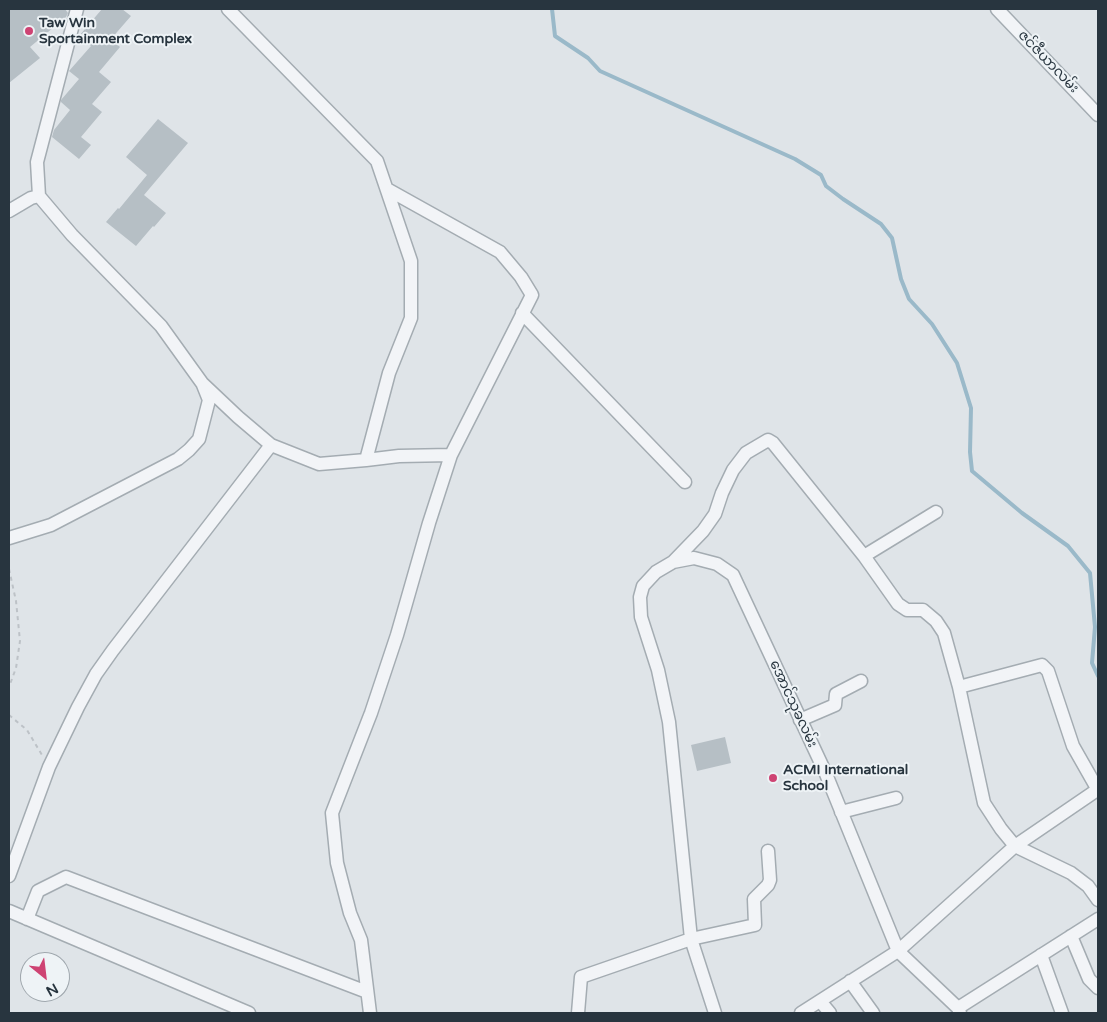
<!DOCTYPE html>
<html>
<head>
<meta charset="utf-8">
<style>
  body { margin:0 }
  #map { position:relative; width:1107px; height:1022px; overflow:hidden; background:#dfe4e8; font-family:"Varela Round",sans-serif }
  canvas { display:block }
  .frame { position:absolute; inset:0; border:10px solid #28353f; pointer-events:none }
  .north { position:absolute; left:20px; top:952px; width:50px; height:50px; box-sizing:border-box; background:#eef3f6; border:1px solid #9fa7ad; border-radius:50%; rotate:151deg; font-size:14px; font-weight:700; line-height:20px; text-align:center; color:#28353f }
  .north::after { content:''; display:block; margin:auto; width:18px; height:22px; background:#ce4373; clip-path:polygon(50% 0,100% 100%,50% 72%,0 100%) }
</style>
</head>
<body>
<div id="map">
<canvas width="1107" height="1022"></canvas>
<div class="frame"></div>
<div class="north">N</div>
</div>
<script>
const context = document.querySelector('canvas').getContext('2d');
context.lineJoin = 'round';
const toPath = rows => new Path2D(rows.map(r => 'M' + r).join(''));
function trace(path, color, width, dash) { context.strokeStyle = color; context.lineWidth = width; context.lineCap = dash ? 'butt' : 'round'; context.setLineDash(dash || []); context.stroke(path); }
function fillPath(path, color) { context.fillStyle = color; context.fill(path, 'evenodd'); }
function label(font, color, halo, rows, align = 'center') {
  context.font = font + ' "Varela Round","Noto Sans Myanmar",sans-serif'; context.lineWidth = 4; context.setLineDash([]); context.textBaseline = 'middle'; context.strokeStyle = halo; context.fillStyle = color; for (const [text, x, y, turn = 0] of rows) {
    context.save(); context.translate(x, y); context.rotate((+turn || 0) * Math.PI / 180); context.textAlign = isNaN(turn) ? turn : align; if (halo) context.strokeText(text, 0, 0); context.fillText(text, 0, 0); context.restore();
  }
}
const stream = toPath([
  [552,9,555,36,588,58,600,71,795,159,821,175,826,186,843,199,881,224,892,238,901,279,909,299,932,324,957,363,971,408,970,452,972,471,1022,513,1068,546,1090,573,1095,627,1092,663,1098,676]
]);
const building = toPath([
  [9,9,65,9,68,13,66,17,30,47,40,58,9,83],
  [102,9,122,9,131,16,111,39,120,47,99,72,111,82,92,104,102,112,81,137,91,145,79,159,52,137,54,130,70,110,61,102,61,100,79,79,69,71,91,46,79,36],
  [158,119,188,143,144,195,166,213,154,227,153,226,136,246,106,222,118,208,119,209,147,175,126,157],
  [725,737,731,763,697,771,691,745]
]);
const path = toPath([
  [9,569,16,601,20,641,16,668,9,687,9,698],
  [9,715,27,730,42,755]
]);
const minor = toPath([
  [228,9,377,161,411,261,411,318,389,373,366,460,399,456,451,455,429,523,397,635,371,713,332,813,337,863,350,913,361,940,370,1013],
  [997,9,1098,115],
  [387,189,500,252,521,277,532,295,451,455],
  [39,196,37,162,77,9],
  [9,211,31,198,39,196,72,235,161,326,202,383,238,417,271,445,319,464,366,460],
  [522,313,685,482],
  [9,538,51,525,178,459,189,450,199,439,209,400,203,385],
  [864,556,936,512],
  [673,562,694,558,717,564,733,575,826,774,898,951,958,1008,960,1013],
  [959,687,1042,665,1048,671,1073,746,1098,790],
  [800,720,835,705,836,694,861,681],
  [841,812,896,798],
  [9,876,49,767,78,707,96,674,113,650,271,445],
  [9,911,249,1013],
  [27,919,38,891,66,877,367,992],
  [1071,936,1089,979,1098,988],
  [1041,955,1062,1013],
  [850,981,873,1013],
  [820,1001,830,1013],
  [958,1008,1098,919],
  [578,1013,581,977,691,939,755,925,754,899,768,885,770,880,768,851],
  [715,1013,691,939,669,722,658,670,641,617,640,597,643,586,656,572,673,562,703,531,715,514,722,493,733,470,746,453,768,440,773,443,864,556,898,604,907,610,923,610,936,621,944,633,959,687,984,803,1001,829,1015,846,1071,873,1088,886,1098,900],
  [801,1013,898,951,1015,846,1097,790]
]);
const markers = [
  [29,31,5,"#ce4373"],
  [773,778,5,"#ce4373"]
];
const poiNames = [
  ["Taw Win",39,23],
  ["Sportainment Complex",39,39],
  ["ACMI International",783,770],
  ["School",783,786]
];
const streetNames = [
  ["ဇင်ဇီယာလမ်း",1048,62,46],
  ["အောင်သုခလမ်း",793,704,65]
];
trace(stream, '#9ab9c9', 4);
fillPath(building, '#b6bfc5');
trace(minor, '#a4acb2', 15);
trace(path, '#bdc2c7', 2, [4, 4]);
trace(minor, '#f2f4f7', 12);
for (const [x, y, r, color] of markers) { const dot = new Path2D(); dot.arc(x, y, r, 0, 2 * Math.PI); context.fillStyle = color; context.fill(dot); trace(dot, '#eef3f6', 2); }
label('bold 14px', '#28353f', '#eef3f6', poiNames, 'left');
label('14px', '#28353f', '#eef3f6', streetNames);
</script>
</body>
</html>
